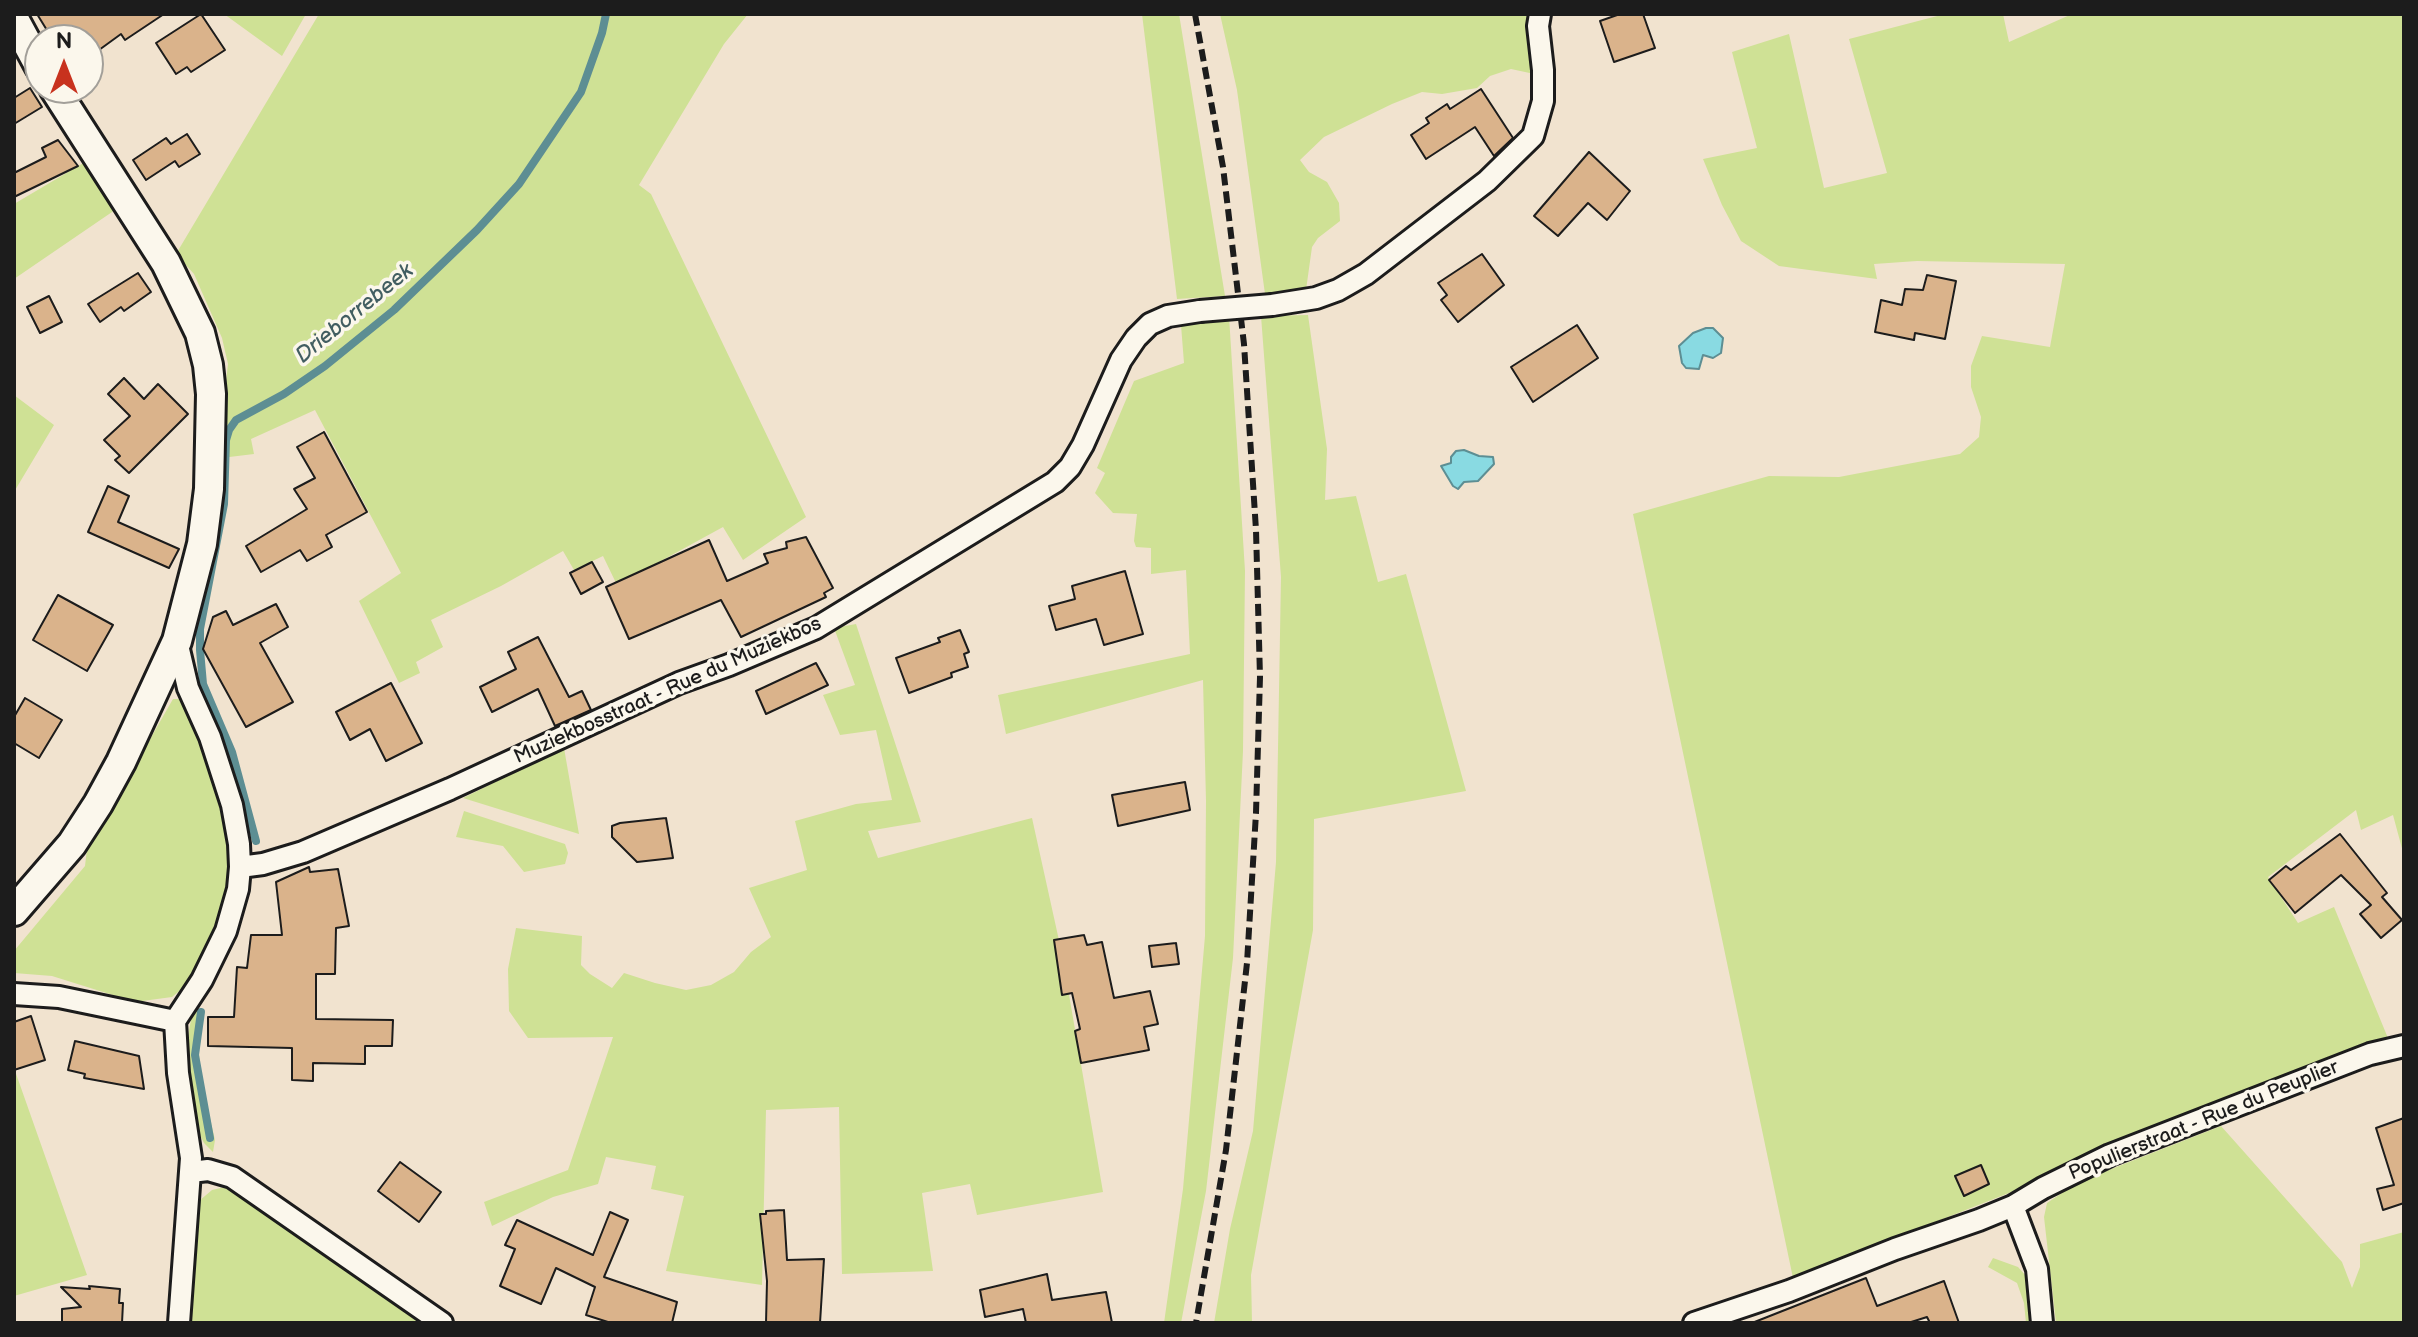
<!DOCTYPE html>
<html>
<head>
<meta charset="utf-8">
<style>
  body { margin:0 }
  #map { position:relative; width:2418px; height:1337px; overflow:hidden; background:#f1e3cf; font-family:"Balsamiq Sans",sans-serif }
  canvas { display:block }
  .frame { position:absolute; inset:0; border:16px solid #1c1c1c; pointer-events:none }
  .north { position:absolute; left:24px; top:24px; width:80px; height:80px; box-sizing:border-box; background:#fbf7ec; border:2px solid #a29f99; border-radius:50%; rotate:0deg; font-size:22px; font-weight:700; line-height:32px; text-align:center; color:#1c1c1c }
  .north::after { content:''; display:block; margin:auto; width:28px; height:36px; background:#c8321e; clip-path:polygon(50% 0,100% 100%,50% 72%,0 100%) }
</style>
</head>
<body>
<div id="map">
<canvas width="2418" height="1337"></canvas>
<div class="frame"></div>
<div class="north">N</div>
</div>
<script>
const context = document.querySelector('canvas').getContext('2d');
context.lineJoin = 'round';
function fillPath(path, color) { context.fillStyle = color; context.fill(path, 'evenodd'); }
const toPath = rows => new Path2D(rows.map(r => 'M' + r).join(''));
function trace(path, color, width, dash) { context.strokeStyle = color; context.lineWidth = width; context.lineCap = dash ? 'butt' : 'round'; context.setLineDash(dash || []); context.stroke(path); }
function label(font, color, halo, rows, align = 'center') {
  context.font = font + ' "Balsamiq Sans",sans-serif'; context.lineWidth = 7; context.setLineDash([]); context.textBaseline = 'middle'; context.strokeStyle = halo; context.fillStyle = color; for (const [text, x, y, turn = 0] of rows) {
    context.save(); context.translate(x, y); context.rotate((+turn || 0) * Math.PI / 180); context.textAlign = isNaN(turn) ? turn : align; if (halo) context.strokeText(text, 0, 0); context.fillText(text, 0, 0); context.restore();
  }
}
const green = toPath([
  [224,14,306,14,282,56],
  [319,14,748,14,724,44,639,185,651,194,806,517,743,560,723,527,617,585,603,556,574,570,563,551,501,586,431,620,443,647,416,662,420,673,399,683,359,601,401,573,315,410,251,439,254,454,221,458,222,415,228,364,222,338,194,274,176,254],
  [1142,14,1179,14,1225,296,1177,299],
  [1220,14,1534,14,1539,75,1511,69,1490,76,1477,88,1442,94,1422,92,1392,104,1324,137,1300,160,1309,172,1327,182,1339,203,1340,221,1318,238,1312,247,1306,290,1265,294,1237,90],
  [1945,14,2003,14,2009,42,2072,14,2404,14,2404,856,2393,815,2361,830,2356,810,2268,877,2298,923,2334,907,2390,1043,1793,1278,1633,514,1769,476,1839,477,1960,454,1979,437,1981,417,1971,387,1971,366,1982,336,2050,347,2065,264,1917,261,1874,264,1877,279,1779,266,1741,241,1722,205,1703,159,1757,148,1732,52,1789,34,1824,188,1887,173,1849,39],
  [85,162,115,210,14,279,14,204],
  [1308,315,1327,449,1325,500,1356,496,1378,582,1406,574,1466,791,1314,819,1313,930,1251,1275,1252,1323,1214,1323,1230,1229,1253,1131,1276,862,1281,577,1261,316],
  [1229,316,1245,571,1243,751,1233,958,1206,1191,1181,1323,1164,1323,1183,1189,1205,936,1206,801,1203,680,1006,734,998,695,1190,654,1186,570,1151,574,1151,548,1136,547,1134,541,1137,514,1113,513,1095,493,1105,473,1097,468,1134,381,1184,363,1181,325],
  [14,395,54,425,14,492],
  [856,624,921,822,868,831,878,858,1032,818,1062,954,1103,1192,977,1215,970,1184,922,1193,933,1271,842,1274,839,1107,766,1110,762,1285,666,1271,684,1196,651,1189,656,1166,606,1157,598,1184,553,1197,492,1226,484,1202,568,1170,613,1037,528,1038,509,1011,508,969,516,928,582,936,581,965,590,974,612,988,624,973,655,983,686,990,711,985,734,972,751,952,771,937,749,888,807,870,795,821,856,804,892,800,876,730,840,735,823,695,855,685,834,628],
  [173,699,186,699,193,710,220,795,229,849,228,882,221,908,206,949,188,984,172,997,135,1002,52,976,14,973,14,951,85,866,87,849],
  [564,748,579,834,463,798],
  [464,811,565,844,568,853,565,864,524,872,503,846,456,837],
  [196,1009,201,1012,199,1053,201,1080,215,1140,213,1152,204,1143,199,1133,195,1114,187,1041,191,1020],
  [14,1068,87,1275,14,1296],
  [2221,1126,2342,1262,2352,1288,2360,1267,2360,1244,2404,1232,2404,1323,2056,1323,2044,1217,2047,1203,2078,1182],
  [225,1187,237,1190,427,1323,191,1323,196,1216,199,1201,212,1190],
  [1993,1258,2018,1267,2026,1276,2032,1302,2032,1323,2026,1323,2024,1303,2017,1283,1988,1267]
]);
const water = toPath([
  [1706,328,1713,328,1723,338,1721,353,1713,358,1703,355,1699,369,1686,368,1682,363,1679,346,1693,333,1706,328],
  [1464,450,1479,456,1493,457,1494,464,1478,481,1464,482,1458,489,1453,486,1441,466,1451,463,1451,457,1456,451,1464,450]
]);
const stream = toPath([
  [256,841,232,752,203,684,200,650,200,629,224,504,226,440,229,430,236,420,284,394,325,366,394,310,477,230,519,184,581,92,602,33,606,14],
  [201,1012,195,1055,210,1138]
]);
const building = toPath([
  [37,14,164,14,125,40,121,34,88,58,88,40,53,40,37,14],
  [201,14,225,50,191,72,187,67,176,74,156,43,201,14],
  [1620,14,1643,14,1655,48,1614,62,1600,21,1620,14],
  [30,88,42,107,14,124,14,98,30,88],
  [1481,89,1513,138,1494,156,1475,127,1426,159,1411,135,1429,123,1426,118,1447,104,1450,109,1481,89],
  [187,134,200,154,179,167,175,161,146,180,133,160,166,138,171,144,187,134],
  [58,140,78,166,14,197,14,173,46,157,42,148,58,140],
  [1589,152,1630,191,1607,220,1588,203,1558,236,1534,216,1589,152],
  [1482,254,1504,285,1458,322,1441,300,1447,295,1438,283,1482,254],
  [138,273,151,292,124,311,121,307,100,322,88,304,138,273],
  [1927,275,1956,281,1945,339,1915,333,1914,340,1875,332,1881,300,1902,305,1905,289,1923,290,1927,275],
  [49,296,62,322,40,333,27,307,49,296],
  [1577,325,1598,358,1533,402,1511,367,1577,325],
  [124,378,144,399,158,384,188,414,129,473,115,460,120,456,104,440,130,416,108,394,124,378],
  [324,432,367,512,326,535,332,547,307,561,300,550,261,572,246,546,307,509,294,489,315,478,297,447,324,432],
  [108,486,129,496,118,522,179,549,169,568,88,532,108,486],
  [806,537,833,588,824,593,826,597,741,637,721,600,629,639,606,587,709,540,727,581,768,563,764,554,787,548,786,542,806,537],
  [592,562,603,582,581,594,570,573,592,562],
  [1125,571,1143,634,1104,645,1096,619,1056,630,1049,606,1075,599,1072,586,1125,571],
  [58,595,113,625,87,671,33,640,58,595],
  [276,604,288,627,260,643,293,702,246,727,203,649,213,617,226,611,233,625,276,604],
  [960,630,969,652,964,654,968,667,951,673,952,677,909,693,896,658,940,642,938,638,960,630],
  [538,637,569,697,582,691,591,710,555,726,538,689,492,712,480,687,516,669,508,652,538,637],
  [816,663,828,685,766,714,756,691,816,663],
  [391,683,422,743,386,761,370,729,350,740,336,712,391,683],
  [25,698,62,720,39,758,14,743,14,717,25,698],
  [1185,782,1190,810,1118,826,1112,795,1185,782],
  [666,818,673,858,637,862,612,837,612,826,620,823,666,818],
  [2340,834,2387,893,2382,897,2402,920,2381,938,2360,914,2371,905,2341,875,2295,913,2269,880,2286,866,2291,870,2340,834],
  [309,867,310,872,338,869,349,926,336,928,335,974,316,974,316,1019,393,1020,392,1046,365,1046,365,1064,313,1063,313,1081,292,1080,292,1048,208,1046,208,1017,234,1017,237,967,247,968,251,935,282,935,276,882,309,867],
  [1084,935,1087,945,1102,942,1114,998,1150,991,1158,1024,1144,1027,1149,1050,1081,1063,1075,1031,1080,1029,1072,993,1062,995,1054,940,1084,935],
  [1176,943,1179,964,1152,967,1149,946,1176,943],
  [31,1016,45,1060,14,1070,14,1022,31,1016],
  [75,1041,139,1056,144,1089,84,1078,85,1074,68,1070,75,1041],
  [2404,1118,2404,1203,2383,1210,2377,1189,2394,1185,2376,1128,2404,1118],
  [400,1162,441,1192,419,1222,378,1191,400,1162],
  [1981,1165,1989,1184,1964,1196,1955,1176,1981,1165],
  [784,1210,787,1260,824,1259,820,1323,766,1323,767,1281,760,1214,766,1214,766,1211,784,1210],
  [610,1212,628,1220,604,1277,677,1302,672,1323,611,1323,586,1315,595,1287,556,1268,541,1304,500,1286,515,1249,505,1245,517,1220,593,1255,610,1212],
  [1047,1274,1052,1300,1106,1292,1112,1323,1026,1323,1023,1309,985,1317,980,1290,1047,1274],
  [1866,1278,1877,1306,1944,1281,1959,1323,1930,1323,1927,1317,1908,1323,1752,1323,1866,1278],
  [89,1286,120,1289,119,1303,123,1303,122,1323,62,1323,62,1309,81,1307,61,1287,90,1289,89,1286]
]);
const minor = toPath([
  [1272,305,1316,298,1338,290,1366,274,1487,181,1533,136,1543,101,1543,70,1538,26,1540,14],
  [240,867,263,864,303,852,450,789,679,683,729,665,816,628,1055,482,1070,467,1083,445,1121,360,1136,338,1150,324,1168,316,1200,311],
  [14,994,59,997,175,1021],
  [175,1021,202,980,226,931,238,889,240,867,239,844,232,805,210,737,188,688,177,641],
  [175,1021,178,1073,191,1158,179,1323],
  [191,1172,208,1170,232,1177,442,1323],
  [2013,1206,2037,1269,2042,1323],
  [1694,1323,1789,1291,1895,1249,1979,1220,2013,1206,2043,1188,2110,1155,2370,1054,2404,1046]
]);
const secondary = toPath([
  [14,19,40,67],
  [14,911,72,844,98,804,121,762,177,641,202,544,209,489,211,394,208,365,200,333,166,263,54,88]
]);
const rail = toPath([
  [1195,14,1223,167,1244,344,1256,530,1260,677,1256,813,1247,963,1226,1150,1196,1323]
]);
const minorBridge = toPath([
  [1200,311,1272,305]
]);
const streetNames = [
  ["Muziekbosstraat - Rue du Muziekbos",668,691,-24],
  ["Populierstraat - Rue du Peuplier",2204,1121,-22]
];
const waterNames = [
  ["Drieborrebeek",355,314,-39]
];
fillPath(green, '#cfe195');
fillPath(water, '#89dae2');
trace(water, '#5d8e93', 2);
trace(stream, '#5d8e93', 8);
fillPath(building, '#dab38b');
trace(building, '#1c1c1c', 2);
trace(minor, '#1c1c1c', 26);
trace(secondary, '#1c1c1c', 34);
trace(minor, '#fbf7ec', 20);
trace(secondary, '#fbf7ec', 28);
trace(rail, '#1c1c1c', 6, [12, 6]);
trace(minorBridge, '#1c1c1c', 26, []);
trace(minorBridge, '#fbf7ec', 20);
label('20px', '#1c1c1c', '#fbf7ec', streetNames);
label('italic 22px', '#425e61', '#fbf7ec', waterNames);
</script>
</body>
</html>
